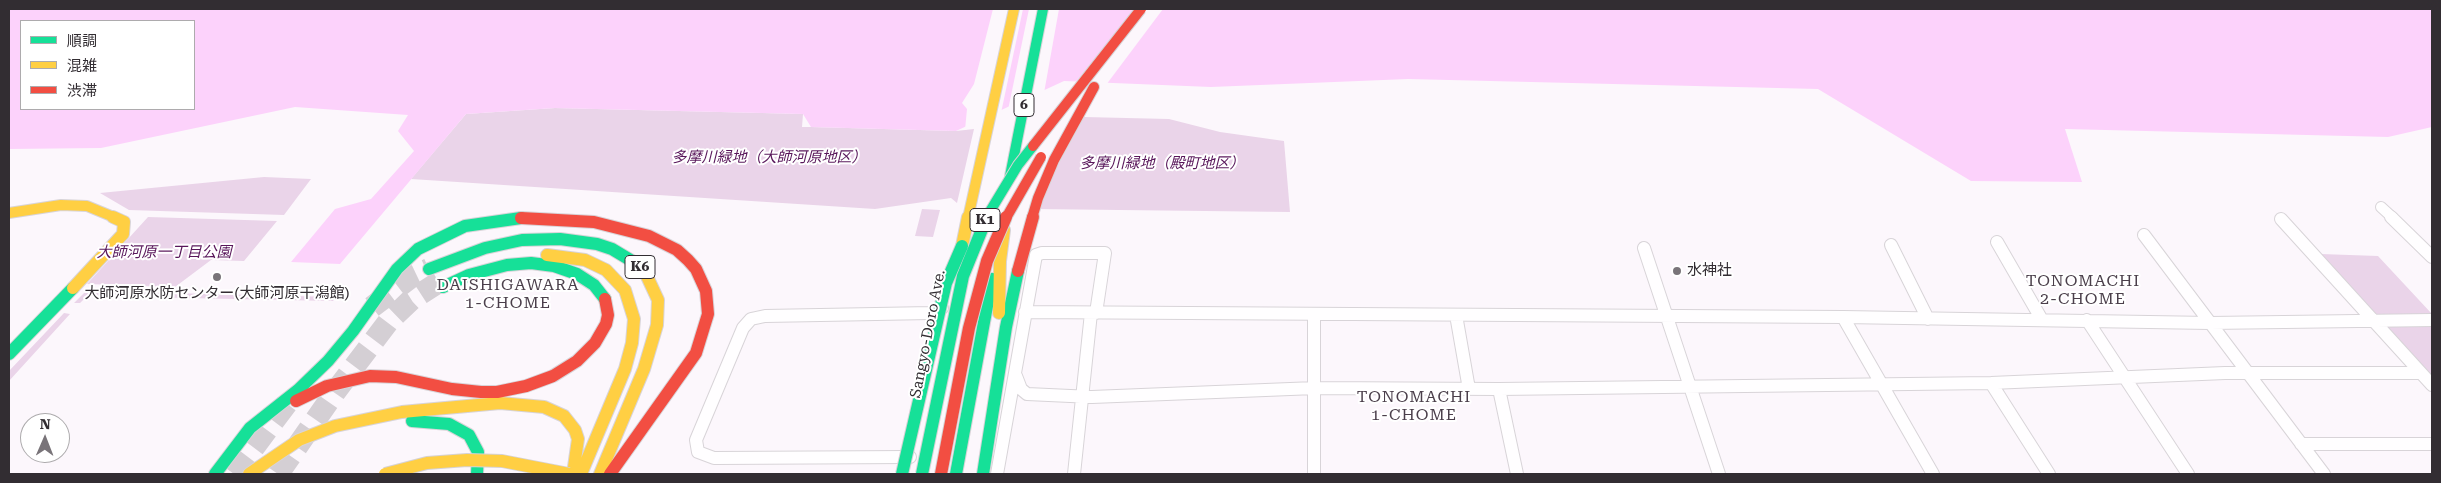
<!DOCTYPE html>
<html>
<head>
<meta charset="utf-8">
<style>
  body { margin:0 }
  #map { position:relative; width:2441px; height:483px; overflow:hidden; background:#fcf7fc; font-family:"Roboto Serif","Noto Sans JP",serif }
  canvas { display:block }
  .frame { position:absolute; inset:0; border:10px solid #322d32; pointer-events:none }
  .legend { position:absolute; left:20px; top:20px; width:175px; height:90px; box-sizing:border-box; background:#fff; border:1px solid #adabad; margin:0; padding:6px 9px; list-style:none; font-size:15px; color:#322d32 }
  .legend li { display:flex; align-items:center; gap:10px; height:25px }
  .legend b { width:25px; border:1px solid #adabad }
  .north { position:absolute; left:20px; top:413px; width:50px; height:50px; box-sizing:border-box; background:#fff; border:1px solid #adabad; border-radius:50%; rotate:1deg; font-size:14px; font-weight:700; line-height:20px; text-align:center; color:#322d32 }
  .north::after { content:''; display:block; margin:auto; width:18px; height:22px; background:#797479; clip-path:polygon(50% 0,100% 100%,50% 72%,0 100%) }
</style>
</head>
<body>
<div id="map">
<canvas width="2441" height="483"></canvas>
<div class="frame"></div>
<ul class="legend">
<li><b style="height:6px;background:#16e098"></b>順調</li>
<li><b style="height:6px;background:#ffcf43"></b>混雑</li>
<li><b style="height:6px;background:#f24e42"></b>渋滞</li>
</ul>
<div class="north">N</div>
</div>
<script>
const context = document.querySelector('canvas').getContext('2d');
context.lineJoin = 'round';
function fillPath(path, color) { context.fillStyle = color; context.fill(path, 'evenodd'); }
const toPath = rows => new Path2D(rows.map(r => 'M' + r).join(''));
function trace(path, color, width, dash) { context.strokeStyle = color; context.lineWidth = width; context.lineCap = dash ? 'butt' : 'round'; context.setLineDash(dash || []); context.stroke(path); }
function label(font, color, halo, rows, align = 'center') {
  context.font = font + ' "Roboto Serif","Noto Sans JP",serif'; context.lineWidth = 4; context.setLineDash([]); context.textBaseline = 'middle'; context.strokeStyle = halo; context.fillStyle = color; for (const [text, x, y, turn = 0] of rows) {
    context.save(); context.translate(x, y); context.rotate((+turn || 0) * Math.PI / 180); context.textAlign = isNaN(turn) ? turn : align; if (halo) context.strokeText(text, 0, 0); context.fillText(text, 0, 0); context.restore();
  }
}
const green = toPath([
  [555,108,803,114,802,127,811,127,956,131,974,129,957,203,951,198,875,209,411,179,466,114],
  [1084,117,1169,119,1220,132,1284,141,1290,212,1034,209],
  [264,177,311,179,284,215,129,210,100,193],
  [922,209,940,210,933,237,915,236],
  [148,217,277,221,244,261,211,260,175,287,87,284],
  [2321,254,2378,256,2432,314,2377,316],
  [86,291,336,297,333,301,87,296,80,303,74,303],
  [64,313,70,314,9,381,9,371],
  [2432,326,2432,376,2387,327]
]);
const water = toPath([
  [9,9,2432,9,2432,127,2388,137,2065,129,2082,182,1971,181,1818,89,1408,79,1211,87,1064,81,956,131,811,127,803,114,555,108,466,114,340,264,291,262,335,209,371,199,414,151,398,131,408,115,295,107,101,148,9,149],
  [21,21,194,21,194,109,21,109]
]);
const pier = toPath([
  [993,9,1023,9,1001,113,965,130,967,109,962,103,974,84],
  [1029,9,1059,9,1044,93,1008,110],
  [1135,9,1163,9,1106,85,1074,84]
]);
const highwayTunnel = toPath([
  [372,307,410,278,429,269],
  [234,474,288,402],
  [278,474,335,392,388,322,411,300,439,282]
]);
const streetFar1 = toPath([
  [2381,207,2393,218]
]);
const street = toPath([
  [2391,217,2432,257],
  [2281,219,2432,385],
  [2144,235,2324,474],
  [1997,242,2042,320],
  [1891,245,1928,319],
  [1644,248,1719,474],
  [1025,312,1843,317,2210,323,2432,320],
  [1314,315,1314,474],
  [1456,315,1469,389],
  [1843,317,1933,474],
  [2087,320,2188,474],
  [1016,376,1021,389,1027,394,1092,397,1315,388,1499,389,1991,383,2225,373,2421,373],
  [1991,383,2049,474],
  [1499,389,1517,474],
  [2301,444,2432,444],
  [910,457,714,458,698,452,696,440,743,328,751,319,765,316,931,313,942,308],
  [997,474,1036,255,1042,253,1105,253,1096,313],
  [1074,474,1091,313]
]);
const fastFar1 = toPath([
  [1010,176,1043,9],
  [518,218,521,218]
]);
const fast = toPath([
  [429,269,485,248,522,240,560,239,597,244,612,249,637,264,645,272],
  [443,287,469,275,507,265,531,263,554,266,577,274,594,285,605,299],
  [9,354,73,288],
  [412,421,449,424,469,435,478,452,477,474],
  [215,474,250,428,298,390,328,361,353,331,397,269,418,249,465,226,521,218],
  [956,474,992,279],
  [983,474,1006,327,1018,271]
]);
const slowFar1 = toPath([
  [9,213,61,205,87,206,116,218],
  [968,218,1014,9]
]);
const slow = toPath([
  [547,255,585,260,606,270,625,290,634,319,632,343,625,369,581,474],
  [960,256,968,217],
  [73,288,123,234,124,222,113,217],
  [999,313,1000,261,1004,230],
  [249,474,299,440,335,426,402,412,500,403,544,407,564,416,575,430,578,439,573,474],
  [600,474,644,369,657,325,658,300,645,272]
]);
const jamFar1 = toPath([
  [521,218,529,218],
  [1032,218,1038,198,1054,160,1094,87]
]);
const jam = toPath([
  [521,218,594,222,649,236,677,250,688,260,696,269,706,291,708,314,696,353,610,474],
  [1018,271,1033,217],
  [296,401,327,386,370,376,396,377,452,389,481,392,497,392,526,386,553,376,577,361,595,343,606,324,608,315,605,299]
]);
const fastBridgeFar1 = toPath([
  [986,218,1018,165,1033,146]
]);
const fastBridge = toPath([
  [902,474,946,283,962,246],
  [922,474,963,276,987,217]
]);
const slowBridge = toPath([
  [385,474,427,463,467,460,502,461,569,474]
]);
const jamBridgeFar1 = toPath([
  [1033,146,1141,9],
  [1006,218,1041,157]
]);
const jamBridge = toPath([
  [941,474,969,328,987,261,1006,217]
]);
const markers = [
  [1677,271,5,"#797479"],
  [217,277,5,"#797479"]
];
const shields = [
  [1024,105,20],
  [985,220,30],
  [640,267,30]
];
const shieldNames = [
  ["6",1024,105],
  ["K1",985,220],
  ["K6",640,267]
];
const parkNames = [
  ["多摩川緑地（大師河原地区）",769,158],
  ["多摩川緑地（殿町地区）",1162,164],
  ["大師河原一丁目公園",164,253]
];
const poiNames = [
  ["水神社",1687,271],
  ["大師河原水防センター(大師河原干潟館)",217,294,"center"]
];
const streetNames = [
  ["Sangyo-Doro Ave.",928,334,-79]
];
const neighbourhoodNames = [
  ["TONOMACHI",2083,281],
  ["2-CHOME",2083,299],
  ["DAISHIGAWARA",508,285],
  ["1-CHOME",508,303],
  ["TONOMACHI",1414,397],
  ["1-CHOME",1414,415]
];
fillPath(green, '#ead4e9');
fillPath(water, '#fcd2fb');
fillPath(pier, '#fcf7fc');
trace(highwayTunnel, '#d4cfd4', 22, [22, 11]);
trace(streetFar1, '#d8d4d8', 12);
trace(street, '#d8d4d8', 14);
trace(fastFar1, '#d8d4d8', 12);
trace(fast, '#d8d4d8', 14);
trace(slowFar1, '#d8d4d8', 12);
trace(slow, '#d8d4d8', 14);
trace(jamFar1, '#d8d4d8', 12);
trace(jam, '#d8d4d8', 14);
trace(streetFar1, '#fffeff', 10);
trace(street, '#fffeff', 12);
trace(fastFar1, '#16e098', 10);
trace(fast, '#16e098', 12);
trace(slowFar1, '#ffcf43', 10);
trace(slow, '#ffcf43', 12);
trace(jamFar1, '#f24e42', 10);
trace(jam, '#f24e42', 12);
trace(fastBridgeFar1, '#d5d2d5', 12, []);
trace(fastBridge, '#d5d2d5', 14, []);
trace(slowBridge, '#d5d2d5', 14, []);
trace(jamBridgeFar1, '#d5d2d5', 12, []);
trace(jamBridge, '#d5d2d5', 14, []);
trace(fastBridgeFar1, '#16e098', 10);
trace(fastBridge, '#16e098', 12);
trace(slowBridge, '#ffcf43', 12);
trace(jamBridgeFar1, '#f24e42', 10);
trace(jamBridge, '#f24e42', 12);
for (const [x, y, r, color] of markers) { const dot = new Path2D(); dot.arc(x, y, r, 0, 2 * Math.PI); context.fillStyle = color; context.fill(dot); trace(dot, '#fff', 2); }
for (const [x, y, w] of shields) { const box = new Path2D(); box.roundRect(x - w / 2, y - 11.5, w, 23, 4); context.fillStyle = '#fff'; context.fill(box); trace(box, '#322d32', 1); }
label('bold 14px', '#322d32', null, shieldNames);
label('italic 15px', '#58165a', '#fff', parkNames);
label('15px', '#322d32', '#fff', poiNames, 'left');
label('15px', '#322d32', '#fff', streetNames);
context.letterSpacing = '1px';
label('16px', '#4b3f4b', '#fff', neighbourhoodNames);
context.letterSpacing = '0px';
</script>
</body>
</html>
